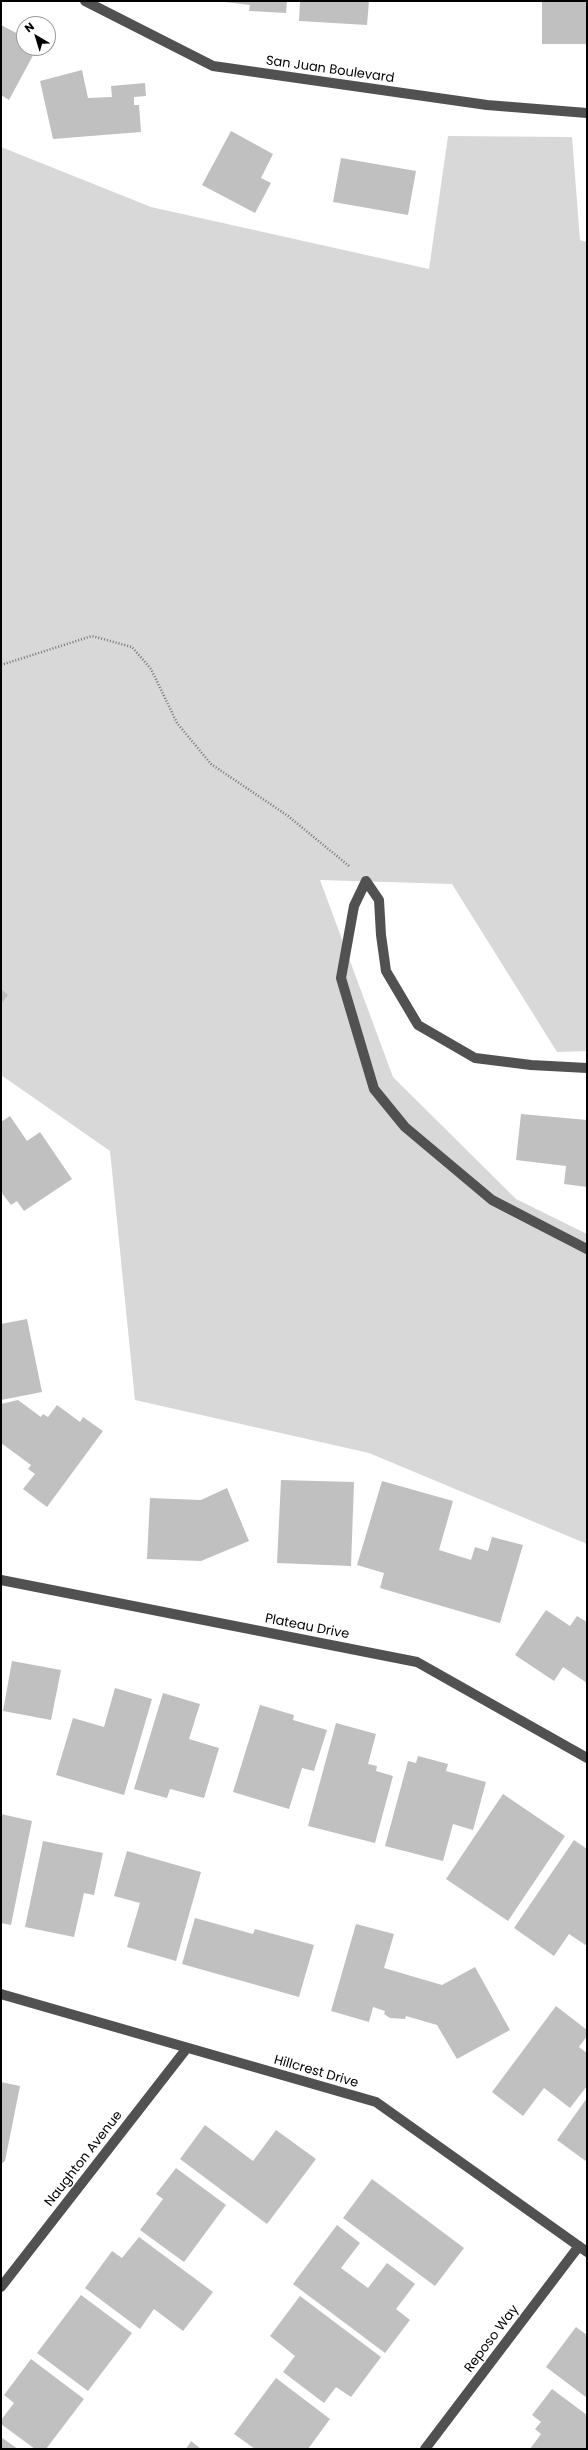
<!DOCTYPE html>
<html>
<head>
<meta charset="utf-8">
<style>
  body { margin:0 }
  #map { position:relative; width:588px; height:2450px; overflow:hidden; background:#fff; font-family:Poppins,sans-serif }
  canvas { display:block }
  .frame { position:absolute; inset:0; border:2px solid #000; pointer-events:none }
  .north { position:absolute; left:16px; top:16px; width:40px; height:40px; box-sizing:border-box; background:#fff; border:1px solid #999; border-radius:50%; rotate:322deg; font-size:11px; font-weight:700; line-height:16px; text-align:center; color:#000 }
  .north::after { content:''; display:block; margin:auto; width:14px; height:18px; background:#000; clip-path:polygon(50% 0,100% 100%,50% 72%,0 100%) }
</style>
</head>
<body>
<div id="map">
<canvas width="588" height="2450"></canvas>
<div class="frame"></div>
<div class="north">N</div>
</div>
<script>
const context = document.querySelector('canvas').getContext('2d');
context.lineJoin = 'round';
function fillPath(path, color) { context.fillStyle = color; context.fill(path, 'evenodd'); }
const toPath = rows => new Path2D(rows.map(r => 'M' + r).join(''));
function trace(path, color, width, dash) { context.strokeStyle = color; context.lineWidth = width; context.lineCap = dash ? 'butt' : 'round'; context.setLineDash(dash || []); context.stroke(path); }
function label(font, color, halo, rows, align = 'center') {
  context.font = font + ' Poppins,sans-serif'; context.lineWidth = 3; context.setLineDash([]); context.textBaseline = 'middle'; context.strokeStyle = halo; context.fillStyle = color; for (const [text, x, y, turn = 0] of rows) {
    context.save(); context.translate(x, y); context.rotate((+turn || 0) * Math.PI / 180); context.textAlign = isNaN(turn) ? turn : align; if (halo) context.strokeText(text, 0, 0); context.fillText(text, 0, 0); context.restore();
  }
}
const green = toPath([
  [448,136,572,137,580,240,587,242,587,1051,557,1052,452,884,320,880,393,1077,516,1199,587,1234,587,1544,369,1453,135,1400,110,1151,1,1075,1,147,151,207,429,269]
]);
const building = toPath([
  [216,1,287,1,286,13,249,11,250,5],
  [300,1,369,1,367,25,299,21],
  [542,1,587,1,587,44,542,44],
  [1,25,24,37,24,48,37,48,9,100,1,95],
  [82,70,88,98,112,97,111,86,145,83,146,96,134,97,134,105,139,105,141,132,53,139,40,81],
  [231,131,273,154,261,178,271,183,255,213,202,185],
  [341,158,416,171,408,215,333,202],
  [1,989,8,995,1,1004],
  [521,1114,587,1120,587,1187,564,1184,566,1166,516,1160],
  [10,1116,27,1141,40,1132,72,1179,24,1211,17,1201,11,1205,1,1192,1,1122],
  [27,1319,42,1392,1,1400,1,1324],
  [18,1400,41,1417,43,1414,48,1417,57,1405,80,1422,83,1417,103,1431,47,1507,23,1489,35,1474,28,1469,31,1465,1,1443,1,1404],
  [281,1480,354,1482,351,1566,277,1563],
  [382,1481,453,1501,439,1550,471,1560,475,1547,488,1551,492,1537,523,1545,500,1623,380,1588,384,1573,357,1565],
  [227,1488,249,1541,201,1561,147,1559,150,1498,201,1500],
  [546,1610,570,1626,577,1616,587,1622,587,1683,563,1667,554,1681,515,1655],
  [12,1661,61,1670,51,1720,3,1711],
  [115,1688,152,1699,124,1795,56,1775,73,1718,104,1727],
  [163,1693,200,1704,189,1739,219,1748,204,1798,170,1789,167,1798,134,1789],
  [260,1705,294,1715,293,1720,327,1730,314,1771,302,1768,289,1809,233,1792],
  [336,1723,376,1734,368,1764,377,1766,376,1771,393,1776,375,1843,308,1826],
  [418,1756,448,1764,446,1771,486,1782,473,1830,453,1824,443,1861,385,1846,408,1761,416,1763],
  [503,1794,565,1836,508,1921,446,1879],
  [1,1814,32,1821,11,1925,1,1923],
  [574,1840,587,1849,587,1946,569,1934,554,1956,514,1928],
  [43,1841,103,1853,94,1895,84,1893,74,1937,25,1927],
  [127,1851,201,1872,176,1961,127,1947,140,1903,114,1896],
  [195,1918,253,1934,255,1929,314,1945,299,1997,182,1964],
  [356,1924,394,1934,384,1968,442,1985,475,1967,510,2030,457,2059,437,2025,406,2016,405,2019,390,2018,384,2014,385,2011,373,2007,369,2022,331,2011],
  [556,2006,587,2030,587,2036,579,2047,587,2053,587,2086,570,2108,544,2088,523,2116,492,2092],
  [1,2082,20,2086,5,2161,1,2164],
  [587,2098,587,2162,557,2140],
  [205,2125,253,2161,276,2130,316,2159,267,2224,180,2159],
  [176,2168,226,2205,184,2262,140,2230,163,2199,156,2194],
  [372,2179,464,2248,435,2286,343,2218],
  [337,2225,360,2243,341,2268,368,2288,387,2263,415,2284,396,2309,410,2320,385,2353,293,2284],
  [139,2237,213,2292,183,2331,154,2309,140,2329,85,2288,112,2251,122,2258],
  [81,2295,132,2333,88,2391,37,2353],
  [300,2296,381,2357,351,2397,336,2387,324,2403,283,2372,295,2356,270,2336],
  [576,2327,587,2335,587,2398,546,2367],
  [31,2359,84,2399,46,2449,35,2449,1,2424,1,2420,14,2403,4,2395],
  [276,2378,330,2419,308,2449,255,2449,234,2434],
  [552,2389,587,2415,587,2449,530,2449,541,2434,535,2429,541,2422,532,2415],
  [1,2437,18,2449,1,2449],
  [191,2441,201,2449,186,2449]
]);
const path = toPath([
  [1,665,92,636,132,647,151,669,177,723,211,764,288,816,349,866]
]);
const minor = toPath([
  [85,1,213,66,487,105,587,113],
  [587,1068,531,1065,475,1058,418,1025,386,971,381,935,379,900,366,881,354,906,341,978,374,1089,405,1127,492,1200,587,1249],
  [1,1580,417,1662,587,1758],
  [1,1994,376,2102,587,2252],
  [1,2287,187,2048],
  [425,2449,579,2246]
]);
const streetNames = [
  ["San Juan Boulevard",330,70,8],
  ["Plateau Drive",307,1627,11],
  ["Hillcrest Drive",316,2072,16],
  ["Naughton Avenue",84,2159,-52],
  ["Reposo Way",492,2339,-53]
];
fillPath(green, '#d8d8d8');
fillPath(building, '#c0c0c0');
trace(path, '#737373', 2.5, [1, 2]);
trace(minor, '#515151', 10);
label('13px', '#000', '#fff', streetNames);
</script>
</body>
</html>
